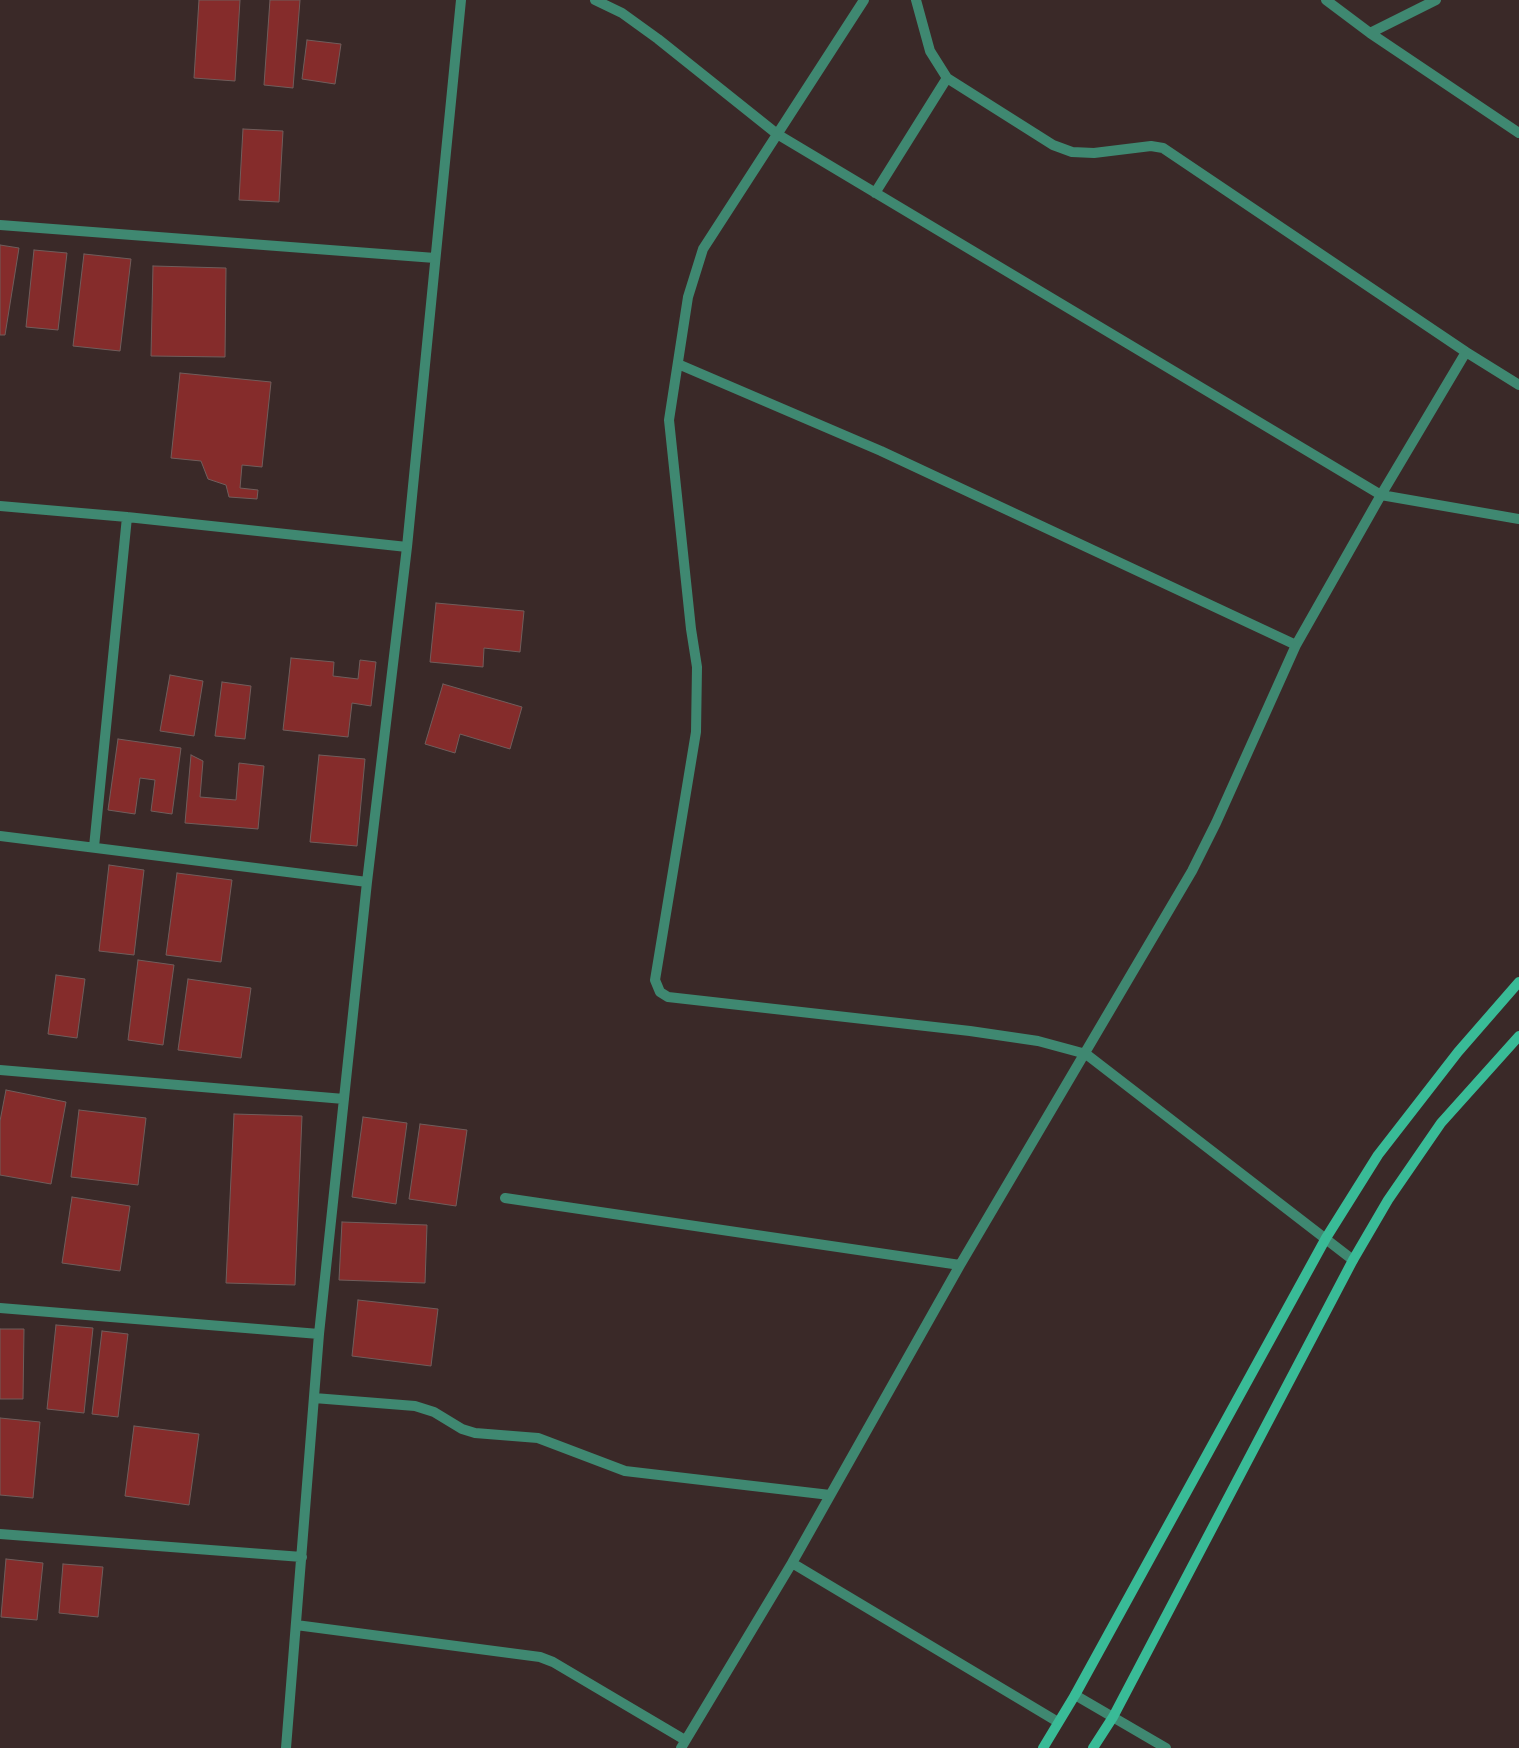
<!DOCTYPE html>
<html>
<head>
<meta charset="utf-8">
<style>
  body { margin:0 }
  canvas { display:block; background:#3a2928 }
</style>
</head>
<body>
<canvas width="1519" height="1748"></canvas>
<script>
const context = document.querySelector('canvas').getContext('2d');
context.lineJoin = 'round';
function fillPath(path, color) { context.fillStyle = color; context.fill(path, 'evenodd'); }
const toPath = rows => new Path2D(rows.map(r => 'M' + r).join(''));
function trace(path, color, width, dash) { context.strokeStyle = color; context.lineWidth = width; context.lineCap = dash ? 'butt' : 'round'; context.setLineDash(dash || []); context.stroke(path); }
const building = toPath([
  [199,0,240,0,235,81,194,78,199,0],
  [270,0,300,0,293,88,264,85,270,0],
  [307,40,341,44,335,84,302,79,307,40],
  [243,129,283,131,279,202,239,200,243,129],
  [0,245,19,248,5,335,0,335,0,245],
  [34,250,67,253,58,330,26,327,34,250],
  [84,254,131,259,120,351,73,346,84,254],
  [153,266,226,268,225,357,151,356,153,266],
  [180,373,271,382,262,467,242,465,240,488,258,490,257,499,229,497,226,485,208,479,201,461,171,458,180,373],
  [436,603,524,611,520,652,484,648,483,667,430,662,436,603],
  [291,658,334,662,333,676,358,679,360,660,376,662,371,706,352,703,348,737,283,730,291,658],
  [170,675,203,681,194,736,160,731,170,675],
  [222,682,251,686,245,739,215,736,222,682],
  [443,684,522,707,510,749,460,734,455,753,425,744,443,684],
  [118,739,181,748,172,814,151,811,155,780,140,778,135,814,108,810,118,739],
  [191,755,203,761,200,797,236,800,239,763,264,766,258,829,185,823,191,755],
  [319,755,365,759,357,846,310,842,319,755],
  [109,865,144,870,134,955,99,951,109,865],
  [177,873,232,880,221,962,166,955,177,873],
  [138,960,174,965,163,1045,128,1040,138,960],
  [56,975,85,979,77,1038,48,1034,56,975],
  [188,979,251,988,241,1058,178,1050,188,979],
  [6,1090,66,1102,51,1184,0,1175,0,1121,6,1090],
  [79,1110,146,1118,138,1185,71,1177,79,1110],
  [234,1114,302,1116,295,1285,226,1283,234,1114],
  [363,1117,407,1123,396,1204,352,1197,363,1117],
  [420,1124,467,1130,456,1206,409,1199,420,1124],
  [72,1197,130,1206,120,1271,62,1263,72,1197],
  [342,1222,427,1225,425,1283,339,1280,342,1222],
  [358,1300,438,1309,431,1366,352,1356,358,1300],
  [56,1325,93,1328,84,1413,47,1409,56,1325],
  [0,1329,24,1329,23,1399,0,1399,0,1329],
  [102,1331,128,1334,118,1417,92,1414,102,1331],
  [0,1418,40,1422,33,1498,0,1495,0,1418],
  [134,1426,199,1434,189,1505,125,1496,134,1426],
  [6,1559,43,1563,37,1620,1,1617,6,1559],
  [63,1564,103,1567,98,1617,59,1613,63,1564]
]);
const street = toPath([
  [595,0,622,13,658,39,777,134,1381,495,1519,519],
  [864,0,703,249,688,297,669,420,691,629,697,667,696,732,655,980,660,992,668,997,970,1031,1038,1041,1086,1054,1353,1260],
  [916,0,930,51,947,78,1053,145,1072,152,1094,153,1151,146,1163,148,1466,352,1519,385],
  [1326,0,1370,33,1519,133],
  [1370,33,1436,0],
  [875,193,947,78],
  [0,225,435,258],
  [678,364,881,451,1296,645],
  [0,506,127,517,407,547,367,882,319,1334,286,1748],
  [407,547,461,0],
  [0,836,367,882],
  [94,847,127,517],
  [0,1070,344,1099],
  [505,1198,960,1265],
  [0,1308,319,1334],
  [314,1398,415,1406,434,1412,462,1429,475,1433,538,1438,625,1471,830,1495],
  [0,1534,302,1557],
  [792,1563,1058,1722],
  [296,1625,540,1657,553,1662,685,1740],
  [1075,1695,1166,1748],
  [681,1748,792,1563,960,1265,1192,871,1216,823,1296,645,1381,495,1466,352]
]);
const secondary = toPath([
  [1043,1748,1075,1695,1326,1238,1378,1155,1458,1052,1519,982],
  [1093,1748,1113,1717,1353,1260,1388,1200,1441,1123,1519,1036]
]);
fillPath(building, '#852c2b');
trace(building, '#705d5b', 1);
trace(street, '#3f8871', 10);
trace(secondary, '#39bb97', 10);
</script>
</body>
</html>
